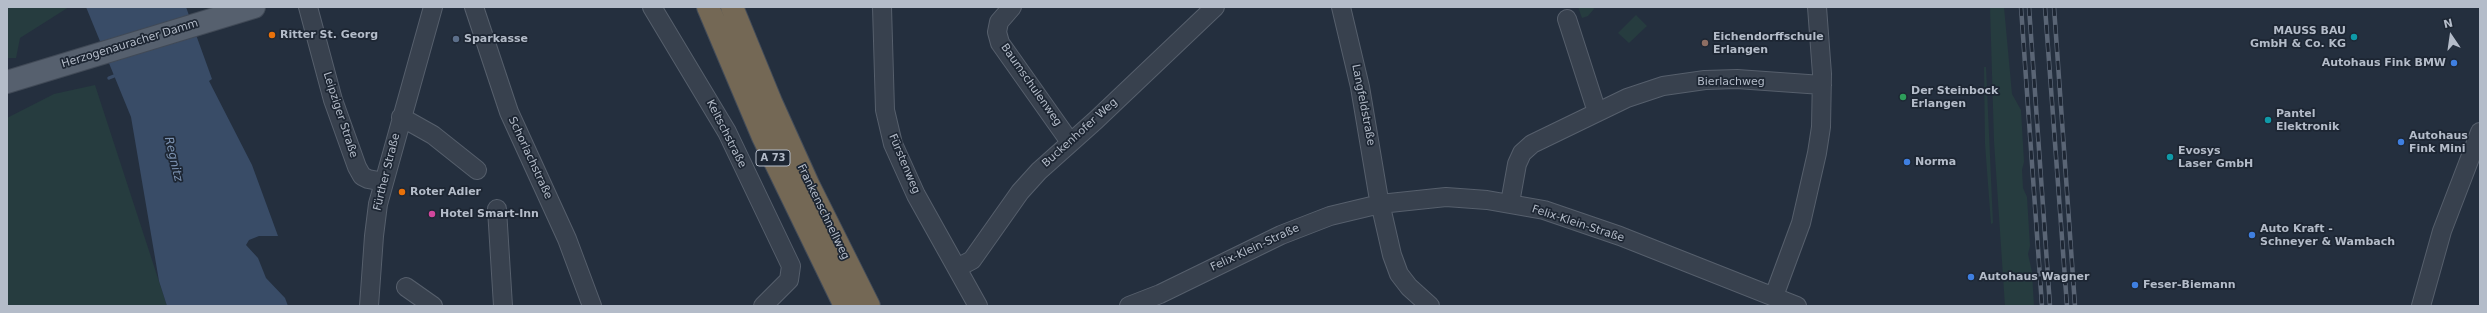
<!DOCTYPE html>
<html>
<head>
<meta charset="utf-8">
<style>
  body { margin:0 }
  #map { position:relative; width:2487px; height:313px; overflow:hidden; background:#242f3e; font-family:"DejaVu Sans",sans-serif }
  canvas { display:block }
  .frame { position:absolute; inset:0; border:8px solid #b4bcc9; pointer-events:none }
  .north { position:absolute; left:2431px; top:16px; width:40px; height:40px; -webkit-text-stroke:3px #1d2633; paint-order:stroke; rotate:347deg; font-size:11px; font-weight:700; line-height:16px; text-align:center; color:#b4bcc9 }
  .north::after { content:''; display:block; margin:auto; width:14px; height:18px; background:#b4bcc9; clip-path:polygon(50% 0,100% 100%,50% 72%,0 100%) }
</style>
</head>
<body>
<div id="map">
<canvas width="2487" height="313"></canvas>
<div class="frame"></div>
<div class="north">N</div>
</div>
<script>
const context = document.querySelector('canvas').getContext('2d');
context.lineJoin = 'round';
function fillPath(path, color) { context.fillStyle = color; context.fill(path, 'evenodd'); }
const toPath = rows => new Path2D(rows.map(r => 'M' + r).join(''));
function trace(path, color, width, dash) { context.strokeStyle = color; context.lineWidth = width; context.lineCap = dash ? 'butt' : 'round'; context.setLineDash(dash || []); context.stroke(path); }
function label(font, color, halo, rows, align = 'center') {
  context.font = font + ' "DejaVu Sans",sans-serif'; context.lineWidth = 3.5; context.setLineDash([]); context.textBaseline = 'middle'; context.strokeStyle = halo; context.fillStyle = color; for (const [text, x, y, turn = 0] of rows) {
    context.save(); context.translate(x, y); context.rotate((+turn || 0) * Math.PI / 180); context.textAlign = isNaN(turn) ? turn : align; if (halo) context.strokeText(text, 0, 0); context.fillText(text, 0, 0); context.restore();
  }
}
const green = toPath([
  [7,7,69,7,20,38,16,58,7,58],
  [1578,7,1593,7,1594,9,1588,16,1582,18],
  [1990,7,2004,7,2012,94,2021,110,2024,162,2022,170,2023,188,2027,197,2030,246,2028,254,2032,272,2034,306,2005,306,1994,141],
  [1636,15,1647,26,1629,43,1618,33],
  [1984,67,1986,67,1993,223,1991,224,1985,144],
  [95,85,167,306,7,306,7,118,54,94]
]);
const water = toPath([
  [86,7,186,7,212,79,209,81,252,165,278,236,259,236,249,240,246,245,258,258,266,278,285,298,288,306,167,306,159,281,131,117]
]);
const stream = toPath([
  [109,78,114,76]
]);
const minor = toPath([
  [308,7,333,100,357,167,362,176,368,179,384,182],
  [474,7,509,112,567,239,592,306],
  [652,7,727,132,791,266,789,280,763,306],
  [882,7,885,110,893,144,916,195,978,306],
  [1012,7,999,22,997,32,1000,43,1070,142],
  [1341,7,1360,87,1378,194,1392,255,1399,274,1409,287,1430,306],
  [1567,19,1597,112],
  [401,117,433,135,477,170],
  [1510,203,1517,164,1522,153,1532,144,1627,98,1663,86,1705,80,1737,79,1822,85],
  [497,209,503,306],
  [957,268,972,260,1020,192,1039,171,1096,120,1215,7],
  [406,287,433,306],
  [1774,296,1801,223,1817,153,1821,127,1822,74,1817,7],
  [369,306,374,236,378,204,433,7],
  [1129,306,1160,294,1281,235,1330,216,1380,204,1446,197,1487,200,1544,210,1620,236,1797,306],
  [2421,306,2442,231,2480,132]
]);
const major = toPath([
  [7,82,254,7]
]);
const highway = toPath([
  [708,7,763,137,845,306],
  [732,7,771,102,808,184,869,306]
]);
const rail = toPath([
  [2021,7,2042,306],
  [2029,7,2050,306],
  [2045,7,2067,306],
  [2054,7,2075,306]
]);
const markers = [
  [272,35,4,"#e8710a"],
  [2354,37,4,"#0f9aa8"],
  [456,39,4,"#5c6f8a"],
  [1705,43,4,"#8d6e63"],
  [2454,63,4,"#3f7fe0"],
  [1903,97,4,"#2e9e5b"],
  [2268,120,4,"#0f9aa8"],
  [2401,142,4,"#3f7fe0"],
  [2170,157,4,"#0f9aa8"],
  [1907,162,4,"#3f7fe0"],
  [402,192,4,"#e8710a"],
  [432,214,4,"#d1479c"],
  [2252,235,4,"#3f7fe0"],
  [1971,277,4,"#3f7fe0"],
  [2135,285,4,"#3f7fe0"]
];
const shields = [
  [773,158,34]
];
const shieldNames = [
  ["A 73",773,158]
];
const poiNames = [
  ["MAUSS BAU",2346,31,"right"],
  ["GmbH & Co. KG",2346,44,"right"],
  ["Ritter St. Georg",280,35],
  ["Eichendorffschule",1713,37],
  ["Erlangen",1713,50],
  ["Sparkasse",464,39],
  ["Autohaus Fink BMW",2446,63,"right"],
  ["Der Steinbock",1911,91],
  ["Erlangen",1911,104],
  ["Pantel",2276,114],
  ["Elektronik",2276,127],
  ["Autohaus",2409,136],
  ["Fink Mini",2409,149],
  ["Evosys",2178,151],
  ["Laser GmbH",2178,164],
  ["Norma",1915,162],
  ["Roter Adler",410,192],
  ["Hotel Smart-Inn",440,214],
  ["Auto Kraft -",2260,229],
  ["Schneyer & Wambach",2260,242],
  ["Autohaus Wagner",1979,277],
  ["Feser-Biemann",2143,285]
];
const streetNames = [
  ["Herzogenauracher Damm",130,44,-17],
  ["Bierlachweg",1731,82],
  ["Baumschulenweg",1031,85,55],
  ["Langfeldstraße",1363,105,79],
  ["Leipziger Straße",340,115,72],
  ["Buckenhofer Weg",1080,133,-42],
  ["Keltschstraße",726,134,63],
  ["Schorlachstraße",530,158,65],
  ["Fürstenweg",904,164,67],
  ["Fürther Straße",387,172,-76],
  ["Frankenschnellweg",823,212,64],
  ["Felix-Klein-Straße",1578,224,18],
  ["Felix-Klein-Straße",1255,248,-25]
];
const waterNames = [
  ["Regnitz",173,159,77]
];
fillPath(green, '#263c3f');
fillPath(water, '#394c67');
trace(stream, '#394c67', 3.5);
trace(minor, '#565f6c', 20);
trace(major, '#414a57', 24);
trace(highway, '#434c59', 24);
trace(minor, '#38414e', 18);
trace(major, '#56606e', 22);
trace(highway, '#746855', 22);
trace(rail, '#5a6575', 4.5);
trace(rail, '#1d2633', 3, [9]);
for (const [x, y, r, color] of markers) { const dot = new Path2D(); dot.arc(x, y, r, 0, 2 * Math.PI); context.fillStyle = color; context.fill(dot); trace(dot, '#1d2633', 1.5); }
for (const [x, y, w] of shields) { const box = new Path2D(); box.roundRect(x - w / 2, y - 8, w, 16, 3); context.fillStyle = '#1d2633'; context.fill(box); trace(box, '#b4bcc9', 1); }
label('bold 10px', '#b4bcc9', null, shieldNames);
label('bold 11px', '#b4bcc9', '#1d2633', poiNames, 'left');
label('11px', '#b4bcc9', '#1d2633', streetNames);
label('italic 12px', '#7c92b1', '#1d2633', waterNames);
</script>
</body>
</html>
